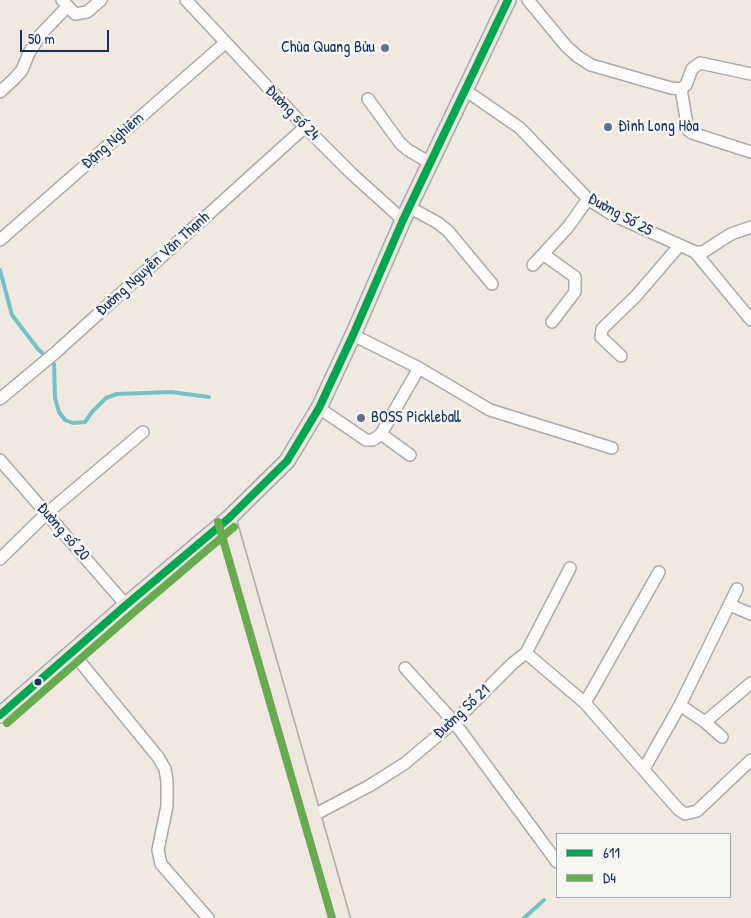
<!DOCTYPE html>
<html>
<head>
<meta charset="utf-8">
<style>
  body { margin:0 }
  #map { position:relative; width:751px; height:918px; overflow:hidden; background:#efe9e1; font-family:"Patrick Hand",sans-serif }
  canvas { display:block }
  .legend { position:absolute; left:556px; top:833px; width:175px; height:65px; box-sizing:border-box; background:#f6f6f2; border:1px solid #9ea6b7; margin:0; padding:6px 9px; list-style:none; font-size:15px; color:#1b2f5e }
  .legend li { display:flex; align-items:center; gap:10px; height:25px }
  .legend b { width:25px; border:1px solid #9ea6b7 }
  .scale { position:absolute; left:20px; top:30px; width:89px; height:22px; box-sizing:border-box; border:2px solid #1b2f5e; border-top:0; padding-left:6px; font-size:15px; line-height:18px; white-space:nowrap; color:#1b2f5e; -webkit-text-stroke:4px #f6f6f2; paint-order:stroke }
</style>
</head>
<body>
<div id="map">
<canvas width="751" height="918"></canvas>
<ul class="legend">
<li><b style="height:6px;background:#00a651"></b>611</li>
<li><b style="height:6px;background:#68aa50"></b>D4</li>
</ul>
<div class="scale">50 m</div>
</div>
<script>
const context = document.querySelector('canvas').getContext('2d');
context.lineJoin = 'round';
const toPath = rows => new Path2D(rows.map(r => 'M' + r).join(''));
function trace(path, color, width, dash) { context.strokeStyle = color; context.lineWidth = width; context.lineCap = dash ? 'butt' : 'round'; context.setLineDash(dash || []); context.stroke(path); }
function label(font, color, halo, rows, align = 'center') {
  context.font = font + ' "Patrick Hand",sans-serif'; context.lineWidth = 5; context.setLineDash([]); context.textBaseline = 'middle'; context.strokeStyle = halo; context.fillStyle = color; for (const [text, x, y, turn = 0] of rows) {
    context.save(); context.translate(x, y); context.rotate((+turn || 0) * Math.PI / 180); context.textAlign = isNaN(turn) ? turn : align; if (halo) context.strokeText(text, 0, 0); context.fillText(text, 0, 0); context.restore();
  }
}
const stream = toPath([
  [0,270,12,315,38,349,54,364,55,398,59,412,65,420,73,423,85,422,92,412,106,398,117,394,171,392,209,397],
  [524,918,544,900]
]);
const minor = toPath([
  [62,0,75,14,87,12,101,0],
  [186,0,305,127,351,173,403,220],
  [528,0,566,46,577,56,591,65,671,88,681,89,686,85,692,69,700,63,751,74],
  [681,89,688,130,692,133,751,152],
  [465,90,520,128,588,199,613,215,695,252,751,320],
  [0,92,14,79,22,70,29,53,41,34,67,7],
  [368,99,400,143,408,150,430,163],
  [409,207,438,223,448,231,492,284],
  [0,240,225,43],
  [695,252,703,252,731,234,751,227],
  [543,254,575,277,575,292,552,322],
  [533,265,568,227,588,199],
  [353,335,419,368,490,410,612,448],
  [621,356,601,337,602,329,636,296,679,246],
  [0,399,55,353,305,127],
  [319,408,366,440,373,440,381,434],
  [410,455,381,434,419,368],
  [0,460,126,605],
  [0,559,47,513,143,432],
  [730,605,751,614],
  [72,652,158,757,165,769,167,781,167,806,158,850,161,864,208,918],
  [526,653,585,703,678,809,685,814,697,811,751,760],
  [405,668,454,722,557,862],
  [585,703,659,572],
  [680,705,705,722,722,737],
  [705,722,751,683],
  [644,769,680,705,737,589],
  [312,816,369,786,404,764,454,722,513,663,526,653,570,568]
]);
const major = toPath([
  [228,519,342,918],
  [0,715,126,605,228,519,287,461,319,408,353,335,403,220,508,0]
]);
const bus1 = toPath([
  [0,715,126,605,228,519,287,461,319,408,353,335,403,220,508,0]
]);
const bus2 = toPath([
  [218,522,332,918],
  [7,723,133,613,234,527]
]);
const markers = [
  [385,48,5,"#65708c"],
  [608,127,5,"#65708c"],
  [361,418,5,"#65708c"],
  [38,682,4.5,"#1b2f5e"]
];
const poiNames = [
  ["Chùa Quang Bửu",375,48,"right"],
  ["Đình Long Hòa",618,127],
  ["BOSS Pickleball",371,418]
];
const streetNames = [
  ["Đường số 24",292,113,46],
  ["Đặng Nghiêm",113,141,-41],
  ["Đường Số 25",620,215,29],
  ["Đường Nguyễn Văn Thạnh",153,264,-42],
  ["Đường số 20",63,532,49],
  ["Đường Số 21",462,712,-43]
];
trace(stream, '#74c1c5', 4);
trace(minor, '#aaaaab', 14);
trace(major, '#aaaaab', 18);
trace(minor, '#fdfcfa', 11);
trace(major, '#eee6df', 15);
trace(bus1, '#00a651', 8);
trace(bus2, '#68aa50', 8);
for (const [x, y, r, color] of markers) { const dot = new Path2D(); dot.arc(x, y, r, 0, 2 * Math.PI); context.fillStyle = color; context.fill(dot); trace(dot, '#f6f6f2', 2); }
label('16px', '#1b2f5e', '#f6f6f2', poiNames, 'left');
label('16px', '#1b2f5e', '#f6f6f2', streetNames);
</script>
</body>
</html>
